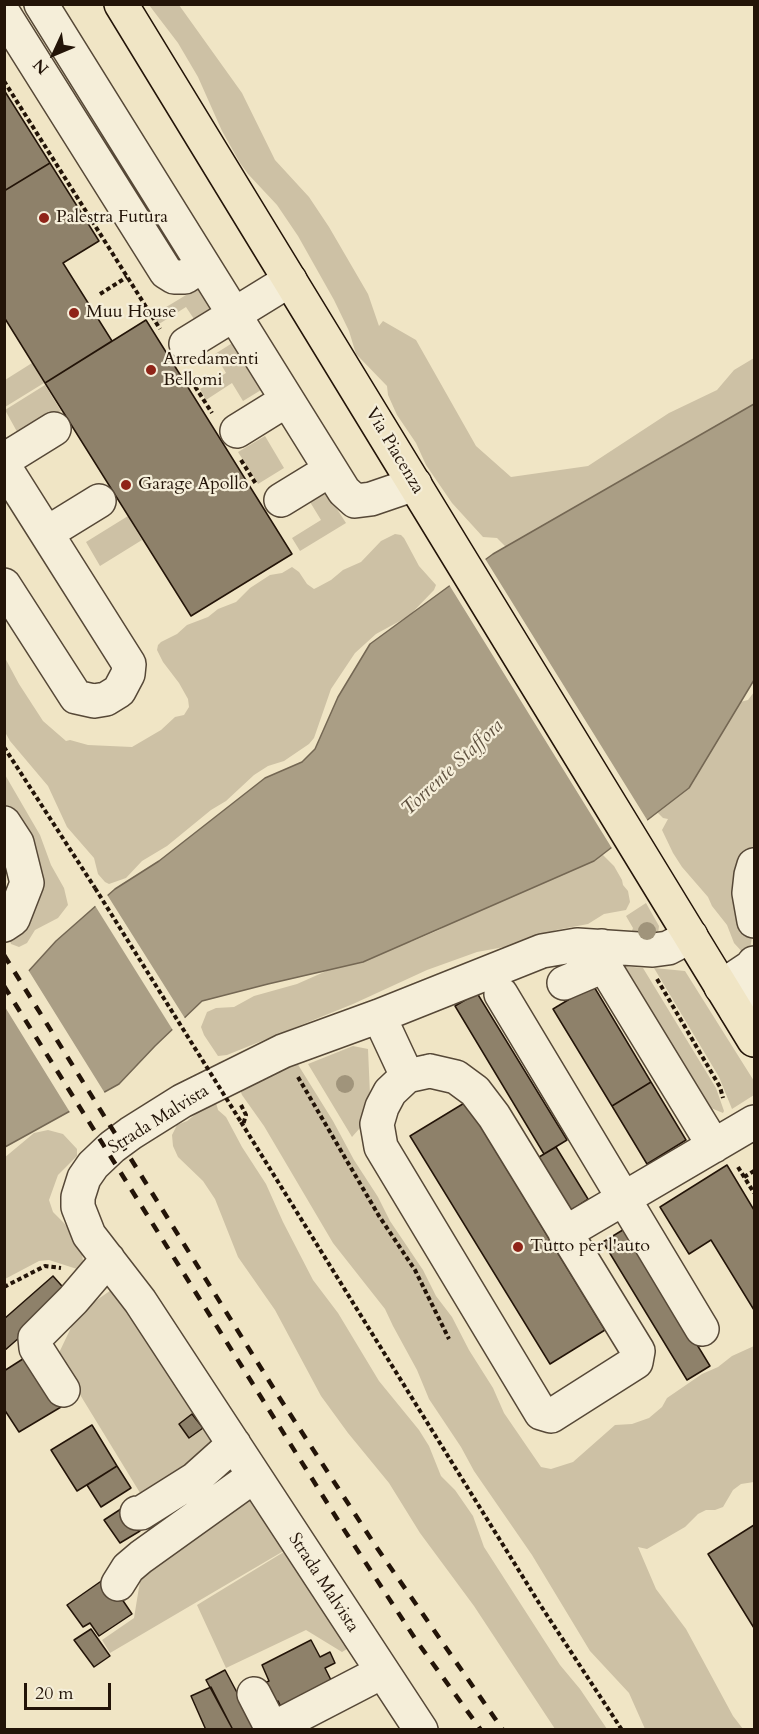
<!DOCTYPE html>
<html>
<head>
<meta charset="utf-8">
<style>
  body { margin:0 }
  #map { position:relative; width:759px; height:1734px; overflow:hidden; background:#f0e5c5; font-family:Cardo,serif }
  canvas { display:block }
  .frame { position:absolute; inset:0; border:6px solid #231408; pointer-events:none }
  .north { position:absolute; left:24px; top:24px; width:60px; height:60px; -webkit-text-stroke:4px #f5eed9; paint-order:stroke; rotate:226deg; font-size:16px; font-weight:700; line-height:24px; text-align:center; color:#231408 }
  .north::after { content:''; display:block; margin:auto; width:21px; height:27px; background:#231408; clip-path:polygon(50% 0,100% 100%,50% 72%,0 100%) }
  .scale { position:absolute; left:24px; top:1683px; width:87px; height:27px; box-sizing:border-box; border:3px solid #231408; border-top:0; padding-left:8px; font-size:18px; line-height:21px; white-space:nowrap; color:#231408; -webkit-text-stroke:4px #f5eed9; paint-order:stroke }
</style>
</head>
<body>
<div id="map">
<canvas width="759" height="1734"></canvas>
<div class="frame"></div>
<div class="north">N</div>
<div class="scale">20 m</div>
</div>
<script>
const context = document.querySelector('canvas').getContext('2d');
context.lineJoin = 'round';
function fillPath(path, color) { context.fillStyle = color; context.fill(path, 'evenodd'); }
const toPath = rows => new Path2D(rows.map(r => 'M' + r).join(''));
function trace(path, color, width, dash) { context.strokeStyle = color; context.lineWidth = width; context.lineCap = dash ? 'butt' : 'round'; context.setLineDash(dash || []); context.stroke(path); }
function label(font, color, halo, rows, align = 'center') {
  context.font = font + ' Cardo,serif'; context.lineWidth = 4.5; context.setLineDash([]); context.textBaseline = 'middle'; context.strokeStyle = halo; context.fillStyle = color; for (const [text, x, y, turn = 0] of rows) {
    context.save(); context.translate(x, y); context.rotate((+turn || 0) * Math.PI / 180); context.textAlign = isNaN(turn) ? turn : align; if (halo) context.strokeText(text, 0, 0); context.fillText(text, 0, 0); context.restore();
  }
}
const green = toPath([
  [149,5,179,5,242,93,275,160,309,197,329,227,368,294,379,326,383,321,416,340,476,446,511,477,588,466,669,413,717,390,734,370,754,358,754,474,508,549,497,538,483,537,452,503,426,465,416,443,397,415,388,395,387,386,356,354,349,331,334,300,298,236,277,205,248,174,240,163,222,131,198,77,178,43],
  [201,286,215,310,196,322,186,307,159,324,153,315],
  [237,340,266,387,243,401,232,383,206,400,200,389,226,373,215,354],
  [32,363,44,383,5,407,5,380],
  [45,385,61,411,20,437,5,410],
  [265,436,284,468,258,484,238,452],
  [326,492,346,523,300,551,292,538,321,520,310,502],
  [128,516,142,540,100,566,86,542],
  [395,534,401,535,404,538,419,566,436,585,434,590,409,616,376,634,355,653,331,689,314,738,309,744,284,761,268,766,254,775,226,801,211,810,167,846,142,861,126,878,109,884,105,882,98,874,94,858,67,827,48,786,10,741,5,732,4,656,19,684,43,721,66,741,70,740,88,745,132,747,161,730,175,717,184,715,189,707,188,699,179,683,163,662,157,650,158,645,161,642,177,634,187,625,208,617,218,609,236,602,250,588,270,575,282,573,292,567,299,572,307,584,314,589,318,587,331,580,343,570,361,562,381,541],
  [754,692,754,851,750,923,752,938,750,948,745,955,734,943,727,925,712,906,708,897,682,867,673,853,662,830,668,819,663,818,642,797,740,702,748,700],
  [4,773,40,835,51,865,64,888,68,905,58,918,35,930,27,943,19,947,11,944,8,936,14,927,5,807],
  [602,854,614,866,622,880,623,885,628,891,630,902,626,910,604,914,588,924,556,930,531,942,477,952,427,970,353,1004,227,1055,218,1056,204,1035,201,1027,207,1012,216,1008,234,1007,254,996,297,984,349,961,413,941,439,930,531,875],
  [646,903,659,926,658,934,628,942,633,928,626,916],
  [623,966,643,968,716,1088,724,1111,723,1113,711,1108],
  [654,968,685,971,754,1081,754,1095,732,1109,719,1077],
  [353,1046,368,1049,370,1095,367,1120,352,1137,308,1064],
  [297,1063,333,1121,354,1160,378,1197,390,1221,423,1270,436,1296,452,1317,469,1350,493,1388,504,1413,541,1467,551,1469,573,1462,615,1425,632,1424,649,1418,662,1407,667,1398,702,1374,718,1367,732,1356,754,1346,754,1482,741,1484,733,1490,723,1507,715,1510,706,1510,698,1514,685,1527,647,1549,638,1547,656,1589,686,1629,733,1716,743,1729,645,1729,629,1693,590,1651,532,1555,474,1471,461,1447,429,1399,417,1370,393,1326,385,1309,333,1243,264,1126,242,1095,240,1090,281,1065],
  [215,1099,218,1110,226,1117,242,1147,266,1184,283,1222,313,1280,338,1313,379,1381,419,1430,429,1446,441,1476,455,1490,473,1516,484,1547,560,1665,580,1689,607,1729,555,1729,474,1606,420,1533,389,1483,348,1433,321,1396,275,1310,238,1257,215,1199,203,1181,178,1157,173,1146,172,1135,177,1125,187,1121],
  [48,1130,63,1134,77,1149,77,1156,58,1175,49,1200,53,1212,64,1223,81,1248,83,1261,77,1269,49,1260,39,1261,5,1279,4,1158,34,1133],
  [117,1286,218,1440,145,1501,57,1357,78,1313],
  [242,1494,255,1498,287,1549,110,1653,102,1640,134,1618,141,1575],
  [287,1550,352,1646,342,1652,306,1630,226,1668,197,1605]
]);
const water = toPath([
  [754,404,754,680,689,788,594,861,363,962,268,984,202,1001,155,1046,119,1084,5,1147,5,997,56,941,115,889,159,861,265,778,302,762,315,749,338,697,370,644,493,554,754,404]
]);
const pier = toPath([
  [484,557,649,823,613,850,448,583],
  [106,893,186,1020,174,1032,94,904],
  [27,968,106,1095,71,1114,5,1007,4,993]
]);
const building = toPath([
  [4,90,50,163,4,191,4,90],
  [50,163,99,241,63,263,112,341,45,383,4,317,4,191,50,163],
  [146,320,292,554,191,616,45,383,146,320],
  [593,985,651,1082,612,1106,553,1009,593,985],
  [477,993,567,1140,544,1154,455,1006,477,993],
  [651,1082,686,1140,647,1164,612,1106,651,1082],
  [466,1102,605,1330,550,1364,410,1136,466,1102],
  [556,1147,588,1199,567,1213,534,1160,556,1147],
  [727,1165,754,1210,754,1310,711,1240,689,1254,660,1207,727,1165],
  [626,1228,710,1366,687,1380,603,1242,626,1228],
  [53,1276,69,1294,4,1351,4,1319,53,1276],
  [29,1355,61,1407,19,1432,4,1409,4,1371,29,1355],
  [192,1414,203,1428,189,1438,179,1424,192,1414],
  [92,1425,117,1466,77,1491,51,1450,92,1425],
  [117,1466,131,1488,101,1507,87,1485,117,1466],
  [124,1507,140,1531,120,1543,104,1520,124,1507],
  [754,1525,754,1628,708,1554,754,1525],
  [107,1577,132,1614,99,1636,90,1623,83,1627,67,1605,107,1577],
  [91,1629,110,1656,94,1667,74,1640,91,1629],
  [311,1640,320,1657,330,1652,335,1663,325,1668,334,1686,283,1711,278,1701,272,1705,262,1684,269,1681,262,1665,311,1640],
  [225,1670,257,1730,233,1730,206,1680,225,1670],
  [211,1687,233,1730,206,1730,191,1696,211,1687]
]);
const path = toPath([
  [4,81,160,329],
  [100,294,127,277],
  [4,351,5,351],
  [187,374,212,413],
  [241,460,256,484],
  [4,747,95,888],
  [657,979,720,1087,723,1098],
  [298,1077,379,1216,415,1270,449,1339],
  [241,1105,246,1115,243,1125],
  [241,1122,539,1603,622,1730],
  [738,1167,754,1193],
  [744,1177,754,1171],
  [4,1287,45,1266,61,1268]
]);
const minor = toPath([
  [41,4,344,491,355,501,371,499,415,484],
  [4,14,166,272,174,277,185,277,203,265],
  [186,344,290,280],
  [237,431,287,400],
  [4,460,54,429],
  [4,466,129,664,128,674,119,691,106,699,94,701,76,697,4,585],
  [281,500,330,470],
  [47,533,99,501],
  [4,823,17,843,27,883,13,919,4,925],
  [754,865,751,875,749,893,754,921],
  [602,946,603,964,714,1146],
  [564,983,599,968,603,964],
  [721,987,751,967,754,963],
  [501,994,702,1329],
  [736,1010,754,998],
  [379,1016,407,1076],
  [430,1071,456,1077,475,1091,494,1116,638,1351,636,1362,551,1416,541,1413,381,1147,377,1124,382,1107,390,1092,407,1076,430,1071],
  [565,1233,754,1122],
  [63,1390,36,1348,35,1338,73,1300,108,1259],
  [137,1513,141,1513,195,1479,234,1444],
  [118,1584,128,1568,141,1557,254,1476],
  [254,1694,270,1725,276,1727,382,1672],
  [421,1730,140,1301,89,1235,78,1207,78,1197,84,1178,93,1165,112,1147,131,1133,182,1101,283,1051,379,1016,542,951,577,945,653,950,668,948,691,936]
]);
const major = toPath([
  [121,4,754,1040]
]);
const rail = toPath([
  [4,955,279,1397,375,1545,503,1730],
  [4,986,341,1525,418,1643,481,1730]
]);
const pathBridge = toPath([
  [95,888,241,1122]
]);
const trees = [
  [647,931],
  [345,1084]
];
const markers = [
  [44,218,6,"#8f2418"],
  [74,313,6,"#8f2418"],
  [151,370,6,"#8f2418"],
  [126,485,6,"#8f2418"],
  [518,1247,6,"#8f2418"]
];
const poiNames = [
  ["Palestra Futura",56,218],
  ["Muu House",86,313],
  ["Arredamenti",163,360],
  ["Bellomi",163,381],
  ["Garage Apollo",138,485],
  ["Tutto per l'auto",530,1247]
];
const streetNames = [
  ["Via Piacenza",394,451,59],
  ["Strada Malvista",159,1120,-32],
  ["Strada Malvista",323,1583,57]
];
const waterNames = [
  ["Torrente Staffora",453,768,-43]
];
fillPath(green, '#cdc1a5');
fillPath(water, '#aa9e85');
trace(water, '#746753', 1.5);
fillPath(pier, '#f0e5c5');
fillPath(building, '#8e816a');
trace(building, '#231408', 1.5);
trace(minor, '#564837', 36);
trace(major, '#231408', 36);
trace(path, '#231408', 4, [4.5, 3]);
trace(minor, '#f5eed9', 33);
trace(major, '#f0e5c5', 33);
trace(rail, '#231408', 4.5, [10, 10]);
trace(pathBridge, '#231408', 4, [4.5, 3]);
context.fillStyle = '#a0947b';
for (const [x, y] of trees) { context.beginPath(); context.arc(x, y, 9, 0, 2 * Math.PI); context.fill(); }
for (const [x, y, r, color] of markers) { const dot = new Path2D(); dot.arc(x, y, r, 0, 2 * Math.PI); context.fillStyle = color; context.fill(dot); trace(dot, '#f5eed9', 2); }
label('18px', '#231408', '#f5eed9', poiNames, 'left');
label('18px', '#231408', '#f5eed9', streetNames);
label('italic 20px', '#605240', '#f5eed9', waterNames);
</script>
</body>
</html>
